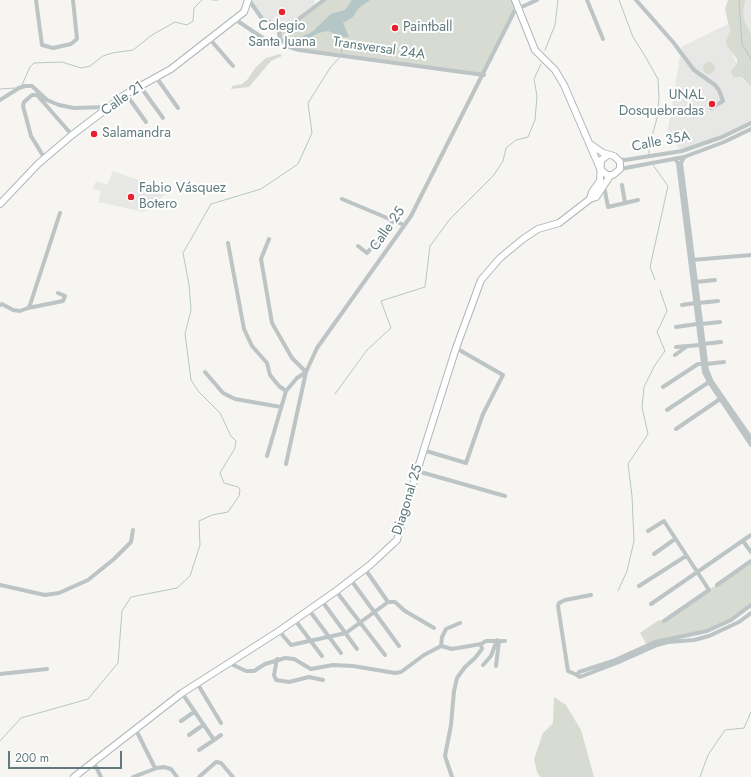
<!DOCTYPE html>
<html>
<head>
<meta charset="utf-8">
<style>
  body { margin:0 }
  #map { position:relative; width:751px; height:777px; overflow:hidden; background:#f6f5f2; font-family:Jost,sans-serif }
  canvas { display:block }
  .scale { position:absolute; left:8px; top:751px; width:114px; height:18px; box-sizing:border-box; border:2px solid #607a7e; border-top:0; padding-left:5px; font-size:12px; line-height:14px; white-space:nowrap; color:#607a7e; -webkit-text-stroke:3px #fff; paint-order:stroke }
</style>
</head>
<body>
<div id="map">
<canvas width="751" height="777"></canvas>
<div class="scale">200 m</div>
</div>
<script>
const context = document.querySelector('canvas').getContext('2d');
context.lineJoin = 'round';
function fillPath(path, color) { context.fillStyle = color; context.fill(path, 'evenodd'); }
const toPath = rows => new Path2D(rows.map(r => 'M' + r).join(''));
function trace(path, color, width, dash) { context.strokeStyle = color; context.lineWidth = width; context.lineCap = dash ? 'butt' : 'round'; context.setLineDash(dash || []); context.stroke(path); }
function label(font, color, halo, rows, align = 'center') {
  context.font = font + ' Jost,sans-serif'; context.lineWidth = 4; context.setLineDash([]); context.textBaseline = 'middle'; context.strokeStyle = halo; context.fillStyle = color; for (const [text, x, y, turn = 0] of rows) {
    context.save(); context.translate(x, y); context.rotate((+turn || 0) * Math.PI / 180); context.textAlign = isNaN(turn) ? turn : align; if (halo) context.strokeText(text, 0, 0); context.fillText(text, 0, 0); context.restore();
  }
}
const built = toPath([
  [249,0,314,0,315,6,288,27,263,20],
  [739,0,751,0,751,59],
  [728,24,730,31,726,40,737,64,731,70,751,86,751,123,722,137,682,151,667,136,680,56,684,53,681,47],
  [113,171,169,191,144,212,98,202,101,191,93,189,96,181,107,185]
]);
const green = toPath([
  [324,0,515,0,518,8,484,75,299,50,285,44,279,33,283,26,288,27],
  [728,0,745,0,743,12,744,20,751,35,751,86,741,77,734,77,732,75,731,70,737,64,737,59,727,46,726,40,730,31,725,9],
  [280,54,282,56,271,61,249,87,231,89,232,86,242,84,247,80,256,67,266,58],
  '703 68a6 6 0 1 1 12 0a6 6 0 1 1-12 0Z',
  [751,561,751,605,744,611,702,633,647,645,640,633,659,620,664,621],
  [554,697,566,705,581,730,594,777,540,777,537,772,534,759,543,733,553,723]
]);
const water = toPath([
  [352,0,370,0,359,8,352,18,343,23,349,37,343,37,328,31,318,33,308,39,302,39,301,37,312,32,331,14,345,10]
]);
const stream = toPath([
  [212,0,218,0],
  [619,0,633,37,645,56,658,79,659,98,657,118,649,148,649,155],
  [739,0,742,44,751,59],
  [339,33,342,54],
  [545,50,555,25,558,0],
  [22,85,30,67,34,63,62,62,81,68,90,66,103,56,112,53,133,50,152,35,175,22,187,25,193,21,194,8,202,0],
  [0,89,15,88],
  [653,165,668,186,650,267,655,280],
  [335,394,367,350,391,328,381,301,425,287,430,246,450,219,493,176,503,161,506,148,516,140,528,137,535,120,537,96,534,79,541,64],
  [618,591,627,571,634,541,632,496,628,464,648,434,642,407,644,387,655,365,665,351,657,332,667,311,660,290],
  [0,741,21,718,88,699,118,663,122,611,131,597,177,588,190,576,200,545,199,521,212,515,228,512,239,496,240,490,238,487,224,483,220,473,235,448,236,441,231,436,220,413,199,392,191,380,185,334,191,310,189,285,183,253,211,204,261,189,298,164,312,133,308,103,330,68,340,57],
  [700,777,708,755,725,730,744,728,751,712]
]);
const street = toPath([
  [36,0,42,45,53,48,71,44,77,39,73,0],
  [249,0,263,20,277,25,288,27,324,0],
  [587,0,603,39],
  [636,0,673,42,694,70,715,85,719,90,723,101,711,108],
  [236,20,263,38],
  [283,26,279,33,280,39,289,47,299,50,484,75],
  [209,38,233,66],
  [156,77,178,108],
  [140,86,163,118],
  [126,94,146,122],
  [0,100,19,88,25,86,32,86,47,100,59,105,74,108,107,107],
  [42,154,31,136,23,106,24,102,32,95,37,95,72,135],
  [684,157,681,163,707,370,712,382,751,438],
  [618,159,625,160,682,151,722,137,751,123],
  [675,159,678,163,704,372,709,382,751,445],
  [620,169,684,157,724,142,751,129],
  [622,185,625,203],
  [604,186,608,207,638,200],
  [342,199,404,225],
  [228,243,244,329,252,346,267,363,270,375,279,386,286,391,297,378,306,372,292,358,272,323,261,259,269,239],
  [358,246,367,253,393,221],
  [692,260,751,255],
  [696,282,715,280],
  [698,303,718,301],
  [0,305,2,304,13,310,20,311,28,308,30,305,60,213],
  [682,305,695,303],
  [28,308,63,301,65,296,58,293],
  [701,324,720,322],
  [676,327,697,324],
  [703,344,721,342],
  [676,347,700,345],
  [675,355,686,347],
  [706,364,724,362],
  [205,372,223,393,235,399,281,407],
  [663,387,698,364,702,364],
  [667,410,709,382],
  [676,429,720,399],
  [423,450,466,463,483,414,503,375,456,348],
  [267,456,286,391],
  [286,464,306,372,317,348,411,216,515,10,537,0],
  [417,471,505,496],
  [648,531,664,521,709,590,664,621],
  [743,541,751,552],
  [654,554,675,539],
  [365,569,388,602,395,602,405,611,434,628],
  [351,580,399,646],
  [0,585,45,595,59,593,88,580,114,559,131,542,133,530],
  [717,585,751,561],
  [639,586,686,556],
  [336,591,385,655],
  [322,601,357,649],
  [651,604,751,535],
  [751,605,731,620,707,631,655,642,613,661,579,672,577,675,580,677,619,662,657,645,668,642,694,640,709,636,739,622,751,613],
  [309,610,341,653],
  [295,620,322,656],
  [279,631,291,645,346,633,388,602],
  [441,646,442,637,446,629,460,623],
  [277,659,274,675,276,680,289,682,309,677,323,680],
  [229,663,246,671,254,671,265,664,285,658,294,659,311,669,333,665,353,666,395,673,401,672,424,655,441,646,452,649,481,644,486,641,505,641],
  [483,665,491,656,497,640],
  [496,666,499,641],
  [0,674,47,669],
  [577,675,568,671,558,606,559,603,565,600,591,595],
  [197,683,221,723],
  [182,693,214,740,199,750],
  [181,721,194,712],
  [135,728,155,768],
  [189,735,203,725],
  [214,740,221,735],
  [93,761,101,777],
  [133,777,157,768,164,767,171,769,177,777],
  [199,777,216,762,221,763,233,777],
  [452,777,445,756,451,725,454,691,457,678,465,667,475,658,482,649,481,644]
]);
const secondary = toPath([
  [515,0,535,50,555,70,564,85,599,166],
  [590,144,603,153,614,156,620,162,620,169,613,175,607,175,600,169],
  [590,199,592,192,600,181,601,160,608,155],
  [0,204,38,164,72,135,126,94,171,69,244,12,248,0],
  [74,777,182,693,279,631,336,591,370,565,397,540,417,471,456,348,481,280,500,258,523,239,538,229,559,223,590,199,596,197,610,176]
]);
const markers = [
  [282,12,4,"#e8212f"],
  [395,28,4,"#e8212f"],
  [712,104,4,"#e8212f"],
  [94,134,4,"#e8212f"],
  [131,197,4,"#e8212f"]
];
const poiNames = [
  ["Colegio",282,27,"center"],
  ["Santa Juana",282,43,"center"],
  ["Paintball",403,28],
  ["UNAL",704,96,"right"],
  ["Dosquebradas",704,112,"right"],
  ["Salamandra",102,134],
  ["Fabio Vásquez",139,189],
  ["Botero",139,205]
];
const streetNames = [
  ["Transversal 24A",379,49,8],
  ["Calle 21",123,99,-35],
  ["Calle 35A",661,142,-11],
  ["Calle 25",388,229,-55],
  ["Diagonal 25",408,500,-73]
];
fillPath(built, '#e7e7e6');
fillPath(green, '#d8dbd1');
fillPath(water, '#b4c6c6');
trace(stream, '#b4c6c6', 1);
trace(secondary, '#aeb8ba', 8);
trace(street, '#bcc4c5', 4);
trace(secondary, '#fff', 6);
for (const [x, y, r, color] of markers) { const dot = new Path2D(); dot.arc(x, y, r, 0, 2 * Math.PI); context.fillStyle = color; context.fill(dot); trace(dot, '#fff', 1.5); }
label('14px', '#607a7e', '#fff', poiNames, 'left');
label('14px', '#607a7e', '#fff', streetNames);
</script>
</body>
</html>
